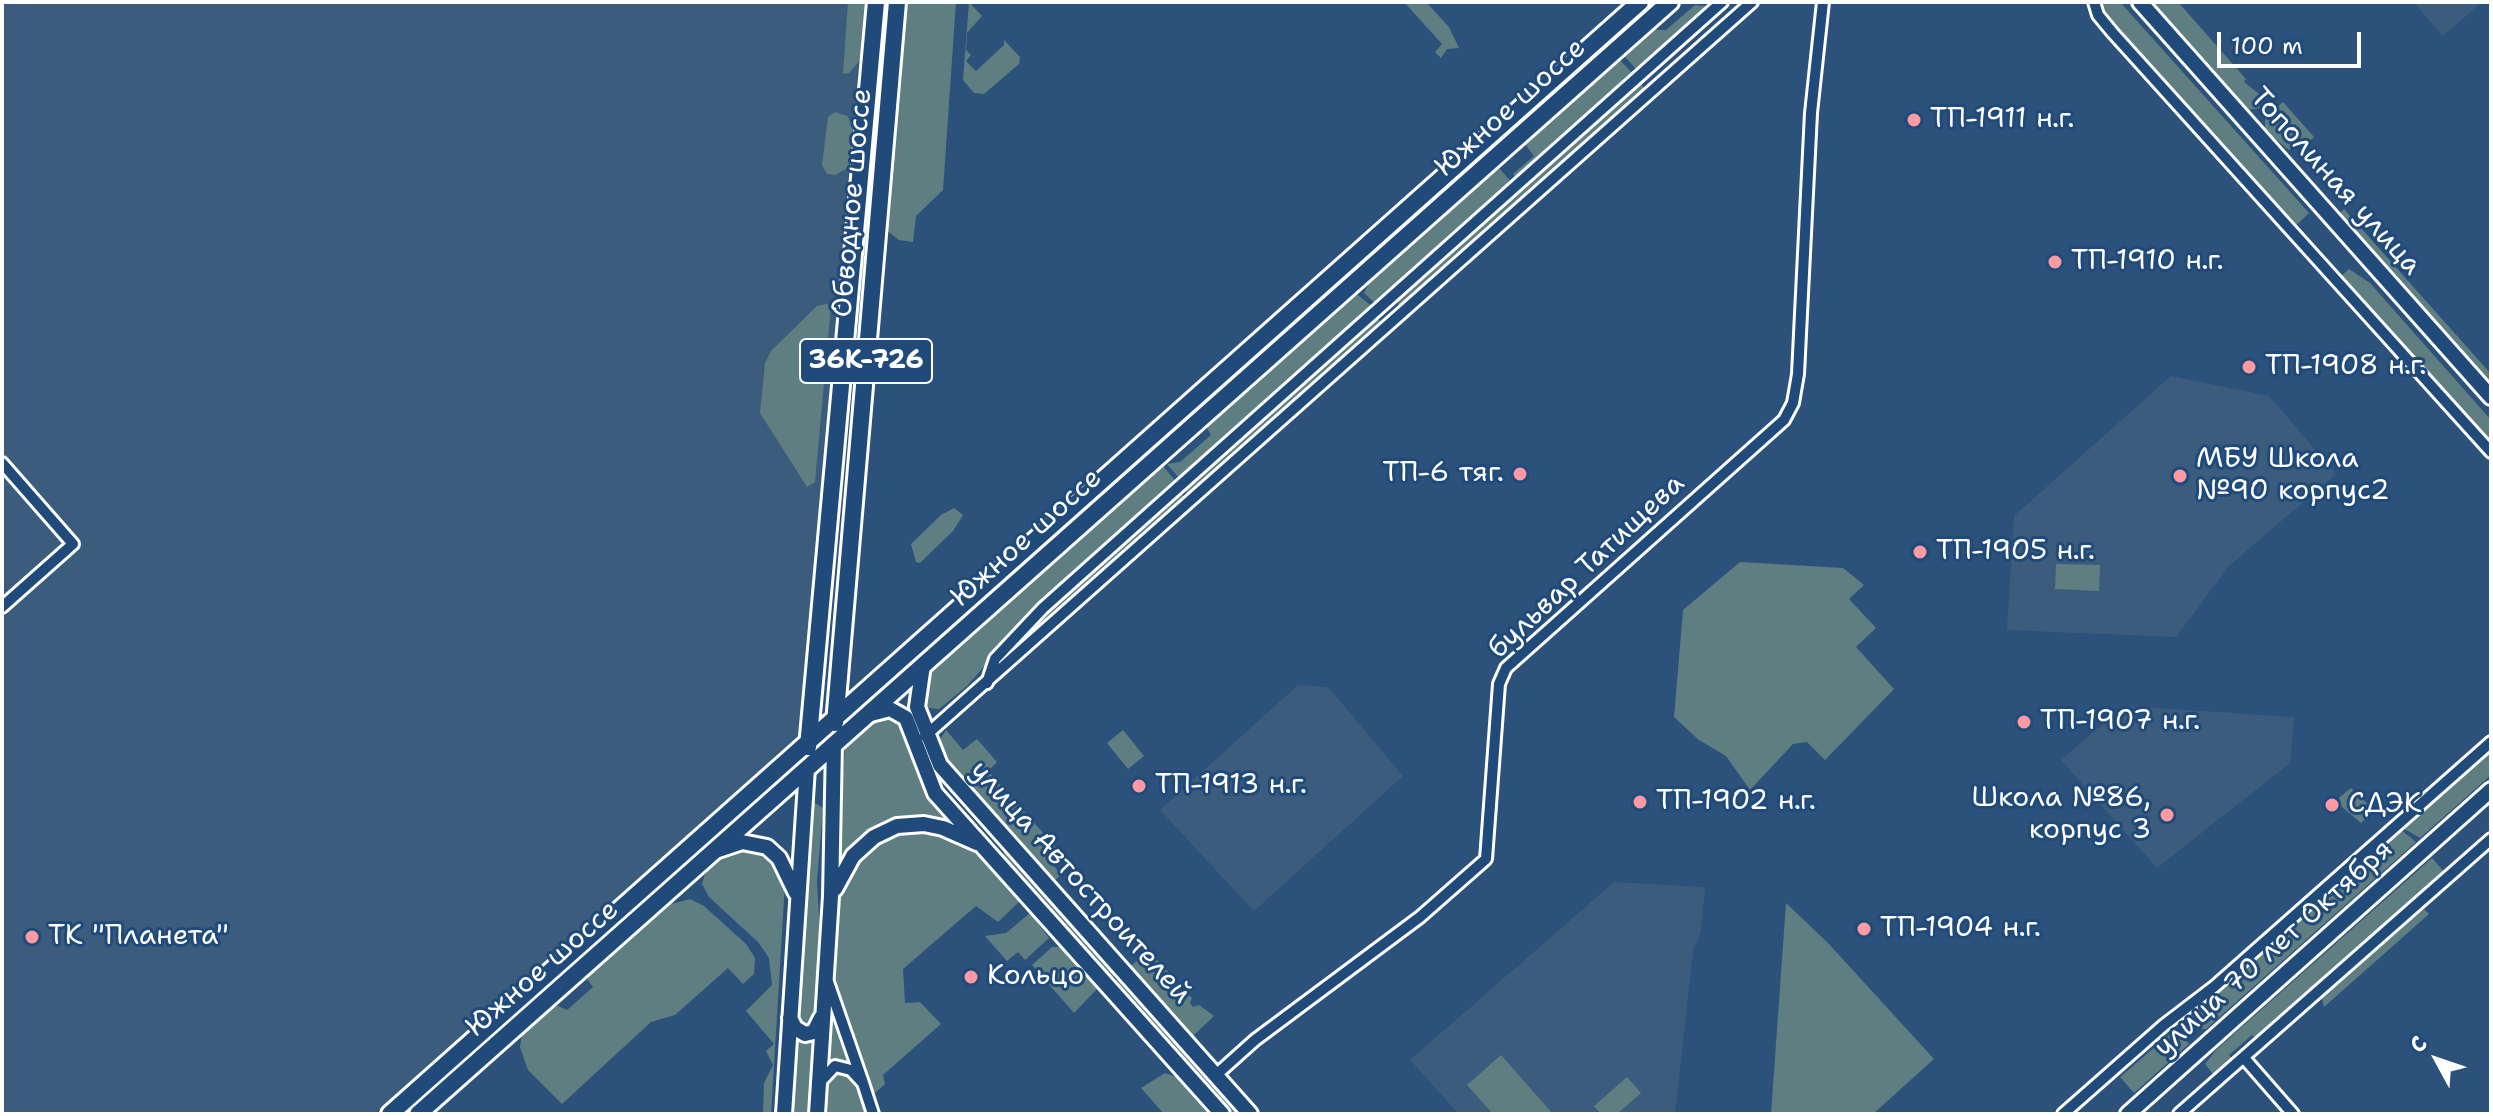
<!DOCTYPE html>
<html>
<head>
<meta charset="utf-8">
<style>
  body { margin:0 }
  #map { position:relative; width:2493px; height:1116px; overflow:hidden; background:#2c527b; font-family:"Shantell Sans",sans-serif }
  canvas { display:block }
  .frame { position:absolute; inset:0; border:4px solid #fff; pointer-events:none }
  .north { position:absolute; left:2397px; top:1020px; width:80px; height:80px; -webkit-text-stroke:6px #1f4a7a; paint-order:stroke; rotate:310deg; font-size:22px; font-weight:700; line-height:32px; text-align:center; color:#fff }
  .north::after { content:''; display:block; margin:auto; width:28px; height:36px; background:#fff; clip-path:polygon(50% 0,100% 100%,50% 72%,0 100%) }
  .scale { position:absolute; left:2217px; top:32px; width:144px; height:36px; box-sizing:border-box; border:4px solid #fff; border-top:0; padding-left:10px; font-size:24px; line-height:28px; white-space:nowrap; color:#fff; -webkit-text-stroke:6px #1f4a7a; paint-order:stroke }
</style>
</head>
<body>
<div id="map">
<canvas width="2493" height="1116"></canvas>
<div class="frame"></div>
<div class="north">С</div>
<div class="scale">100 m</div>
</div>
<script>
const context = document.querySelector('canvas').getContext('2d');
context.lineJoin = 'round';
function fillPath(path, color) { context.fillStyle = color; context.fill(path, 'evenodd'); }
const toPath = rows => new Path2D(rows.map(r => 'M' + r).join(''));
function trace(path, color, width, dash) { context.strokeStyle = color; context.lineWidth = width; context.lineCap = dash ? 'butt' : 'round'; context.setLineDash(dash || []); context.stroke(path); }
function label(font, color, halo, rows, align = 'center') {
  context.font = font + ' "Shantell Sans",sans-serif'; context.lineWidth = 6; context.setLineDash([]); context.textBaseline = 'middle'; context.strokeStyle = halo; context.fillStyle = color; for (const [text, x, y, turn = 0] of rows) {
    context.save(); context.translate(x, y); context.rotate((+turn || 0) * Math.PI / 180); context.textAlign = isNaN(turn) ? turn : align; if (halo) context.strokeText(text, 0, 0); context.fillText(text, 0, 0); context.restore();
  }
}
const built = toPath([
  [2,2,864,2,799,735,374,1114,2,1114],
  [2413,2,2482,2,2443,36],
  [2171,376,2269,396,2336,474,2229,566,2176,637,2007,630,2014,516],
  [1298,685,1328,687,1403,776,1254,911,1160,810],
  [2124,706,2294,717,2290,763,2157,868,2061,760],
  [1614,882,1705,887,1701,932,1693,951,1675,1114,1459,1114,1410,1060]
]);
const green = toPath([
  [848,2,868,2,861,59,849,73,843,74],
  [907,2,956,2,943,190,916,216,913,242,899,240,885,229],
  [969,2,982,16,967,33,966,50,971,55,966,61,976,71,1004,45,1004,40,1020,57,1019,64,984,94,974,93,963,80],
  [1404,2,1426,2,1449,27,1459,48,1447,49,1441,58,1435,52,1442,44],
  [2101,2,2120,2,2309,213,2294,227,2108,19],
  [2149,2,2178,2,2246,79,2244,82,2263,97,2261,108,2247,110],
  [1695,5,1713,7,1639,72,1621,53,1647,29,1666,30],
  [1617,57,1635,76,1518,180,1513,174,1534,156,1525,144,1533,131],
  [1641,84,1646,90,1404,306,1398,304,1399,298],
  [2283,102,2314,137,2304,146,2298,141,2289,150,2265,131,2265,118],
  [835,112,847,116,855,130,852,159,846,169,835,175,827,174,822,165,828,117],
  [1499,168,1513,184,1377,305,1364,293,1374,273,1482,176],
  [2344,209,2491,374,2491,386,2339,214],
  [2349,269,2370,283,2491,420,2491,450,2339,278],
  [1353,291,1374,308,1180,479,1167,464,1180,462,1211,435,1207,428,1214,414],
  [827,304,831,306,815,482,807,487,760,413,765,363,771,351,817,306],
  [1375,319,1381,321,1380,327,1189,495,1183,489],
  [1160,462,1176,482,1040,603,967,686,939,709,927,708,922,703,924,674],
  [1180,492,1185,498,1005,660,1005,655,1053,606],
  [954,508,963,515,953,531,920,563,916,562,911,544,941,515],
  [1740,562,1843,568,1864,585,1849,599,1876,628,1856,647,1894,689,1825,760,1807,742,1793,744,1750,790,1726,756,1699,740,1674,717,1683,610],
  [2056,564,2100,565,2099,591,2055,589],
  [888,712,909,728,926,790,963,832,899,821,836,881,845,747,873,717],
  [946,730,963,750,977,739,997,762,988,771,1061,853,1051,862,1061,875,1054,881,943,762,936,745],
  [1123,730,1144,756,1128,769,1107,743],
  [2491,747,2491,775,2420,838,2401,827],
  [2351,788,2374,810,2361,823,2335,801],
  [815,803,823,808,817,882,820,933,816,1014,815,1023,807,1029,799,1022,803,886,809,806],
  [914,829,953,837,977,853,1020,901,998,922,976,906,903,969,905,1003,920,1002,941,1024,883,1075,885,1084,875,1093,869,1090,833,987,839,901,850,868,880,838],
  [2400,829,2416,842,2206,1029,2194,1029,2186,1020],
  [742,847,770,854,785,883,771,1114,763,1112,764,1083,773,1065,766,1051,774,1044,746,1011,772,985,769,958,758,942,709,897,702,884,705,874,720,856],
  [1004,852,1009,853,1116,974,1110,980,1002,858],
  [2432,858,2446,874,2257,1040,2252,1035,2229,1055,2234,1062,2216,1078,2205,1064,2217,1049],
  [690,899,704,906,746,944,755,958,754,974,743,984,728,968,675,1015,651,1022,562,1104,528,1070,520,1047,522,1034,551,1007,556,1005,567,1010,593,987,587,979,598,963,611,956,667,905],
  [1786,903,1828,943,1934,1059,1873,1114,1771,1114],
  [2424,909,2429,914,2324,1007,2322,998],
  [1030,913,1049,938,1025,960,1018,952,1007,961,985,936,1006,933],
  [1052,947,1060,947,1098,988,1074,1013,1032,965],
  [1148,950,1192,998,1190,1003,1193,1007,1199,1005,1214,1016,1192,1037,1126,971],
  [1120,977,1241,1114,1228,1114,1112,984],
  [829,1003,852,1065,839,1061,826,1068],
  [2176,1029,2189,1044,2134,1093,2120,1077],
  [795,1032,814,1036,810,1114,790,1114],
  [1501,1055,1553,1114,1493,1114,1467,1085],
  [836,1071,845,1071,856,1079,868,1114,824,1114,825,1083],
  [1165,1073,1176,1077,1208,1114,1164,1114,1141,1088],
  [1627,1077,1641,1093,1617,1114,1601,1114,1594,1106]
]);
const minor = toPath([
  [2094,2,2098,15,2112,32,2491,452],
  [2,463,73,544,2,607],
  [987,683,995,659,1043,608,1722,2],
  [925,736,1752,2],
  [828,982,863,1083],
  [2244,1058,2293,1114],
  [1216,1075,1255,1040,1420,917,1486,859,1499,684,1506,668,1784,420,1793,403,1798,374,1811,113,1823,2],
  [820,1082,835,1066,851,1070,863,1083,873,1114],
  [2063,1114,2164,1025,2215,986,2491,742],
  [2179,1114,2491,839]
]);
const secondary = toPath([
  [2140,2,2491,397],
  [923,665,917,707,940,765,1250,1114],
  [867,715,890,709,906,718,935,793,1222,1114],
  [718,850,742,842,767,847,779,858,796,893],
  [835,889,853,856,874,837,897,826,924,824,943,828,977,843],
  [790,1018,795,1028,805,1034,814,1032,821,1018],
  [784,1114,807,768],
  [817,1114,831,896,834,744],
  [2128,1114,2491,790]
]);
const primary = toPath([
  [835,723,897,2],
  [808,747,876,2],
  [390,1114,1640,2],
  [418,1114,1670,2]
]);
const markers = [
  [1914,120,8,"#ff9aa2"],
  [2055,262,8,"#ff9aa2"],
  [2249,367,8,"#ff9aa2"],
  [1520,474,8,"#ff9aa2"],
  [2180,476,8,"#ff9aa2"],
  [1920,552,8,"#ff9aa2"],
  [2024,722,8,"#ff9aa2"],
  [1139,786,8,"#ff9aa2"],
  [1640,802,8,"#ff9aa2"],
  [2332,805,8,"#ff9aa2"],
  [2167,815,8,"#ff9aa2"],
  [1864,929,8,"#ff9aa2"],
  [32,937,8,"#ff9aa2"],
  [971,977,8,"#ff9aa2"]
];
const shields = [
  [866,361,132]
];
const shieldNames = [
  ["36К-726",866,361]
];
const streetNames = [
  ["Южное шоссе",1511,108,-42],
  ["Тополиная улица",2335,182,48],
  ["Обводное шоссе",853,203,-85],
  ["Южное шоссе",1027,538,-42],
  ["бульвар Татищева",1587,567,-43],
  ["улица Автостроителей",1080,883,48],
  ["улица 70 лет Октября",2274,949,-42],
  ["Южное шоссе",543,969,-41]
];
const poiNames = [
  ["ТП-1911 н.г.",1930,120],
  ["ТП-1910 н.г.",2071,262],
  ["ТП-1908 н.г.",2265,367],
  ["МБУ Школа",2196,460],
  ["№90 корпус2",2196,492],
  ["ТП-6 тяг.",1504,474,"right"],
  ["ТП-1905 н.г.",1936,552],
  ["ТП-1907 н.г.",2040,722],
  ["ТП-1913 н.г.",1155,786],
  ["Школа №86,",2151,799,"right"],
  ["корпус 3",2151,831,"right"],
  ["ТП-1902 н.г.",1656,802],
  ["СДЭК",2348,805],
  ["ТП-1904 н.г.",1880,929],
  ["ТК \"Планета\"",48,937],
  ["Кольцо",987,977]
];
fillPath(built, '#3c5c7d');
fillPath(green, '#5e7e82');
trace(minor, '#fff', 16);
trace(secondary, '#fff', 20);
trace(primary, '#fff', 22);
trace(minor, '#1f4a7a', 10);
trace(secondary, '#1f4a7a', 14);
trace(primary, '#1f4a7a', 16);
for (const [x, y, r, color] of markers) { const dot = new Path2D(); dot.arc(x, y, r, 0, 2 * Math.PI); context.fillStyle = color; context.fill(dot); trace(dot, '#1f4a7a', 3); }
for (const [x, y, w] of shields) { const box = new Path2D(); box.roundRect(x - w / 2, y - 22, w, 44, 6); context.fillStyle = '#1f4a7a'; context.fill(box); trace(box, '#fff', 2); }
label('bold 26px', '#fff', null, shieldNames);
label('28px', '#fff', '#1f4a7a', streetNames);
label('28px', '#fff', '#1f4a7a', poiNames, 'left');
</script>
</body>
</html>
